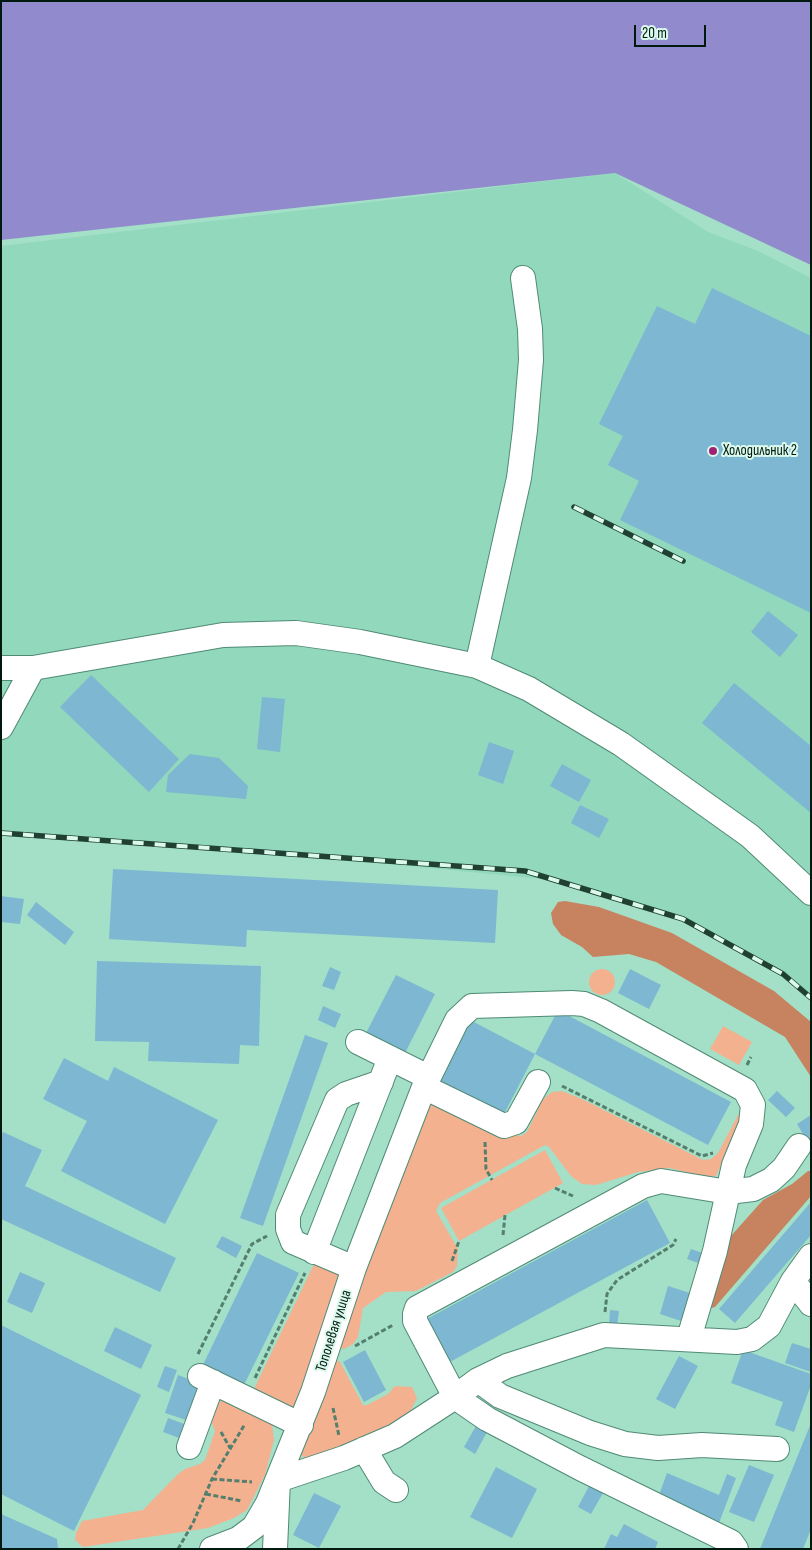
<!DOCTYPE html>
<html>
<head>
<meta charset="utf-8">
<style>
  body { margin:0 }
  #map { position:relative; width:812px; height:1550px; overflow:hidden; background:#a3e0c7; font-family:"Sofia Sans Condensed",sans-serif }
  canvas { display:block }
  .frame { position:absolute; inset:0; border:2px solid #021910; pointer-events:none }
  .scale { position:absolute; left:634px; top:25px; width:72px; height:22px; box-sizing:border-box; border:2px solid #021910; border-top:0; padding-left:6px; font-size:15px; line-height:18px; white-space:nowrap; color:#021910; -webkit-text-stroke:4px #dbf9ec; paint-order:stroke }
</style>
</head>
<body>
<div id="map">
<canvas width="812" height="1550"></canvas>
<div class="frame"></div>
<div class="scale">20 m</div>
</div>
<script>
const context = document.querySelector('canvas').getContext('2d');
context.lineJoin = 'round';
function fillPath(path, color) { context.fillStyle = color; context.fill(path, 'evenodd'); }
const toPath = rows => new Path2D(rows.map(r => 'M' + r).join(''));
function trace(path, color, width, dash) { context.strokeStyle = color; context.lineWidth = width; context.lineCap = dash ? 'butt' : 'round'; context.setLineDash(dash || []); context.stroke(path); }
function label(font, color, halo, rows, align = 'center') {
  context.font = font + ' "Sofia Sans Condensed",sans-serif'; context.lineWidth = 4; context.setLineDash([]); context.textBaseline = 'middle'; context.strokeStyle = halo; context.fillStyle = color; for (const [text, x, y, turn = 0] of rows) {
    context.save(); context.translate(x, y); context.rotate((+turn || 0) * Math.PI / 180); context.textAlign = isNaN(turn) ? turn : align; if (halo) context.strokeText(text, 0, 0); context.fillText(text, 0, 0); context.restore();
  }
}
const built = toPath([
  [615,173,708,232,758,251,811,278,811,998,783,974,683,919,552,880,297,855,1,833,1,246]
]);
const green = toPath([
  '589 982a13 13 0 1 1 26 0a13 13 0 1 1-26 0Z',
  [723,1026,752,1042,739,1065,710,1049],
  [562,1091,584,1100,703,1160,711,1159,718,1153,739,1113,746,1111,716,1176,704,1177,670,1168,638,1172,596,1185,582,1184,571,1176,549,1147,545,1145,440,1203,436,1211,458,1249,457,1266,453,1272,416,1291,386,1292,363,1308,358,1337,353,1344,344,1349,341,1348,340,1344,365,1264,433,1098,508,1133,521,1136,527,1132,543,1099,552,1092],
  [545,1150,563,1183,459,1241,441,1208],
  [314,1264,343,1274,297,1411,253,1391],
  [335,1359,340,1362,363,1405,367,1405,388,1394,395,1386,412,1387,417,1398,409,1414,401,1422,310,1460,303,1457,300,1451],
  [230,1400,272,1423,274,1440,265,1475,247,1510,234,1518,208,1528,83,1547,75,1540,76,1533,82,1521,143,1510,177,1475,185,1469,200,1464,205,1460,215,1431,210,1418,214,1405,221,1401]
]);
const forest = toPath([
  [565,901,599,907,672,933,774,991,811,1022,811,1077,785,1037,656,962,629,954,593,957,582,947,561,935,553,924,551,913,558,902],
  [808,1171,811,1171,811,1196,715,1307,708,1309,722,1252,730,1237,763,1200,792,1184]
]);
const water = toPath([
  [1,1,811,1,811,265,615,173,1,240]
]);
const building = toPath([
  [712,288,811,336,811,613,620,520,639,481,608,465,623,436,599,424,657,306,695,324],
  [768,611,798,635,780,657,751,632],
  [91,675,179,759,149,792,60,707],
  [734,683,811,746,811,813,702,723],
  [262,697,285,699,280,752,257,749],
  [489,742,514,751,503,784,478,775],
  [190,754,219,758,248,786,246,799,166,792,168,775],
  [562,764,591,780,579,802,550,786],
  [580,805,609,819,599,838,571,823],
  [113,869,498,890,495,943,247,930,246,947,109,939],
  [1,896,24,899,20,924,1,922],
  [36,902,74,932,65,945,27,915],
  [97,961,261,966,259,1046,240,1045,239,1064,148,1061,149,1042,95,1041],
  [330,967,341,972,334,990,322,986],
  [630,969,661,985,649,1009,618,993],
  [396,975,435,994,403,1057,364,1037],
  [323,1006,341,1014,335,1028,318,1020],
  [558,1010,731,1102,708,1145,535,1054],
  [470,1020,535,1054,504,1114,438,1080],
  [305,1035,328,1043,263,1226,240,1218],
  [64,1058,108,1081,114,1067,218,1120,165,1224,61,1171,87,1121,43,1099],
  [777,1091,795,1108,786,1117,768,1100],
  [811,1115,811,1147,797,1124],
  [3,1132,42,1150,25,1186,176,1258,160,1292,1,1219,1,1137],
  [647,1200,670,1243,448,1363,425,1320],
  [811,1202,811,1235,735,1323,719,1309],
  [222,1236,242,1246,236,1258,216,1247],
  [691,1249,705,1254,701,1264,687,1259],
  [257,1253,299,1273,242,1389,201,1369],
  [20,1272,45,1283,32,1313,7,1302],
  [668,1286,693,1294,684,1322,660,1314],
  [610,1310,619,1311,617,1326,609,1325],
  [1,1325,141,1395,74,1531,1,1494],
  [115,1327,152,1345,141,1369,104,1351],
  [792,1343,811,1349,811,1372,785,1363],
  [365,1350,386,1390,364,1402,343,1362],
  [743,1350,811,1374,811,1385,794,1432,775,1425,783,1402,731,1383],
  [679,1356,698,1366,675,1409,656,1399],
  [165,1366,177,1370,169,1392,157,1387],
  [178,1375,202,1384,189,1421,165,1413],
  [168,1418,187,1425,182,1439,163,1432],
  [811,1423,811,1529,803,1549,760,1549],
  [476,1426,487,1432,475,1454,464,1447],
  [749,1465,774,1475,754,1522,729,1512],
  [496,1467,537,1489,512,1538,470,1517],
  [667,1473,719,1495,727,1474,736,1478,719,1523,658,1498],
  [589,1486,603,1493,591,1514,578,1507],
  [314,1493,341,1506,319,1548,293,1535],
  [1,1514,57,1539,58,1549,1,1549],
  [624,1524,658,1542,655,1549,604,1549,611,1534,617,1537]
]);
const path = toPath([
  [747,1065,751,1057],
  [562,1086,702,1156,713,1153],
  [485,1142,486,1169,492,1180],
  [555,1188,573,1196],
  [503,1235,505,1215],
  [452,1261,459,1241],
  [605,1312,607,1294,617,1280,673,1245,676,1239],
  [355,1346,393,1325],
  [198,1354,252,1244,267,1236],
  [255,1378,305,1273],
  [333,1408,339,1436],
  [221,1432,230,1448],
  [212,1479,252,1482],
  [206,1494,242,1501],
  [178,1549,193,1523,212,1479,245,1424]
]);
const minor = toPath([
  [477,666,519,478,525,430,531,360,530,329,523,278],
  [1,668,33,668,223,635,296,633,360,642,477,666,529,689,621,744,750,836,811,893],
  [1,727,33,668],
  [358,1042,428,1077],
  [424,1087,504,1126,516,1122,538,1082],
  [799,1146,784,1168,771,1180,753,1189,728,1192,661,1181,643,1186,417,1308,415,1314,415,1321,455,1397,478,1380,507,1366,604,1335,737,1342,752,1339,769,1326,793,1281,811,1256],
  [314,1252,390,1058],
  [354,1268,293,1242,288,1229,288,1215,337,1100,346,1094,381,1082],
  [793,1281,811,1304],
  [200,1376,301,1425],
  [478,1380,500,1396,590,1433,625,1444,658,1448,702,1445,777,1449],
  [189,1447,213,1382],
  [364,1449,384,1482,396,1490],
  [212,1549,238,1539,254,1527,268,1503,313,1392,354,1268,424,1087,457,1020,472,1006,572,1003,584,1004,601,1011,745,1090,753,1105,751,1124,734,1165,715,1251,689,1338],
  [275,1549,278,1480,344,1458,395,1436,455,1397,487,1419,580,1468,731,1542,736,1549]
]);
const rail = toPath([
  [574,507,683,561],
  [1,833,525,871,683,919,783,974,811,998]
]);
const markers = [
  [713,451,5,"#a12071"]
];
const poiNames = [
  ["Холодильник 2",723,451]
];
const streetNames = [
  ["Тополевая улица",334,1331,-72]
];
fillPath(built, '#91d8bc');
fillPath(green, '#f4b18f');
fillPath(forest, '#c78360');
fillPath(water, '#918bcd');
fillPath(building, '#7db7d2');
trace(minor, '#508a75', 26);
trace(path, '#547f6e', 3, [5, 2.5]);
trace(minor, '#fff', 24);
trace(rail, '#214034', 5.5);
trace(rail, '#dbf9ec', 4, [11]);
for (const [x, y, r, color] of markers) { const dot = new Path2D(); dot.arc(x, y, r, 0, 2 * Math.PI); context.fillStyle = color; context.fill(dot); trace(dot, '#dbf9ec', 2); }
label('15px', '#021910', '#dbf9ec', poiNames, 'left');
label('15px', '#021910', '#dbf9ec', streetNames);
</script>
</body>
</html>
